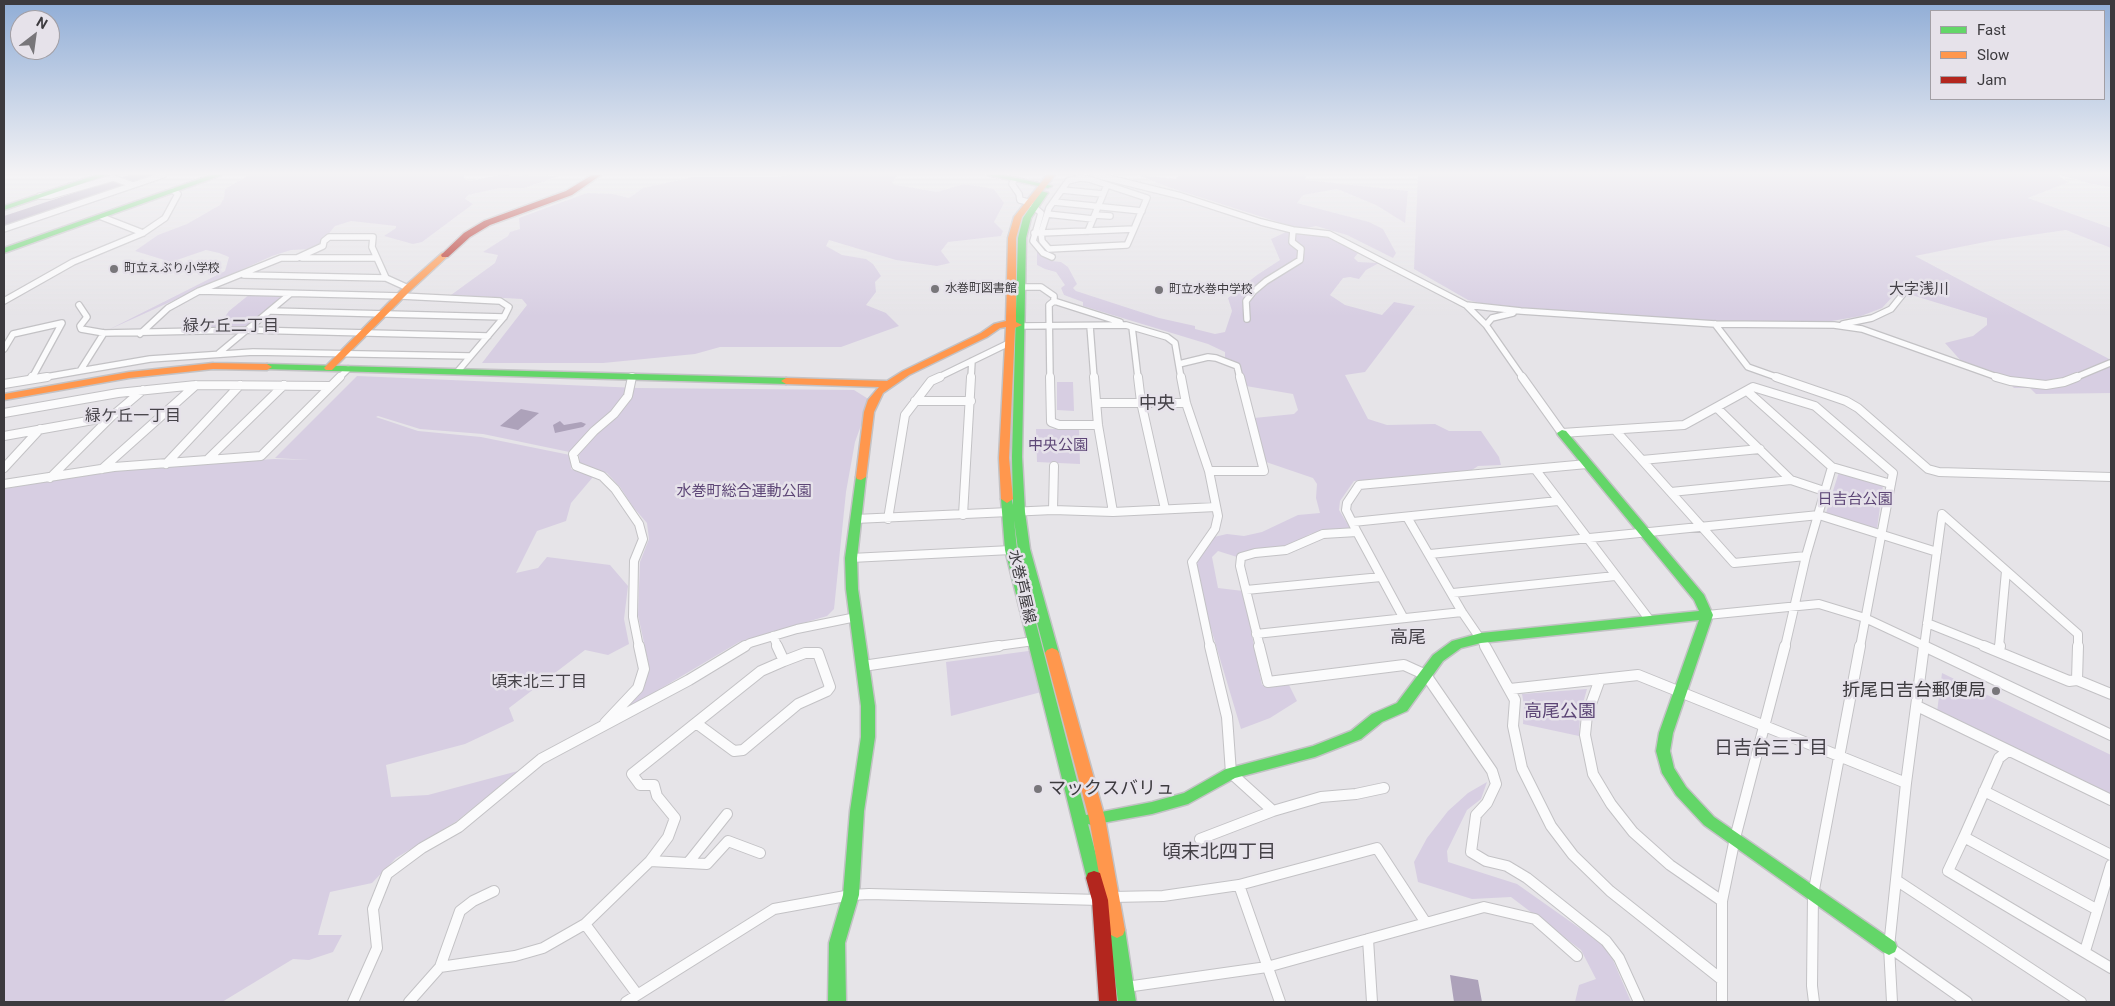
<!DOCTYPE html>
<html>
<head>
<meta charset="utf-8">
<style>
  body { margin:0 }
  #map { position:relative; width:2115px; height:1006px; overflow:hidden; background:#e6e4e8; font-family:Roboto,sans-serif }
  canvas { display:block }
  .frame { position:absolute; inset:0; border:5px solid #3c3a3e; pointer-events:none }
  .legend { position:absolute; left:1930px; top:10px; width:175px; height:90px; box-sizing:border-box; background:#e6e2ea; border:1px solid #a29fa5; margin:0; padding:6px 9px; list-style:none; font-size:15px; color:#3c3a3e }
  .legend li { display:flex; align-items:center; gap:10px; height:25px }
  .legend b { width:25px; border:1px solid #a29fa5 }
  .north { position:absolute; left:10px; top:10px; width:50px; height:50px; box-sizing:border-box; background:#e6e2ea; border:1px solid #a29fa5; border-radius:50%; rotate:30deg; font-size:14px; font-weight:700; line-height:20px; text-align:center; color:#3c3a3e }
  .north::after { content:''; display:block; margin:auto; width:18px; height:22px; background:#78767a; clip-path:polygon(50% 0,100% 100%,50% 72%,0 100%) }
</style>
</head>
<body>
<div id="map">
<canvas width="2115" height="1006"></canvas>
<div class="frame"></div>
<ul class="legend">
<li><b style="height:6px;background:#63d668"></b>Fast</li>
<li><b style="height:6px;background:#ff974d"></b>Slow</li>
<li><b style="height:6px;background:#b3261e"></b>Jam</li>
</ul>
<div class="north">N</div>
</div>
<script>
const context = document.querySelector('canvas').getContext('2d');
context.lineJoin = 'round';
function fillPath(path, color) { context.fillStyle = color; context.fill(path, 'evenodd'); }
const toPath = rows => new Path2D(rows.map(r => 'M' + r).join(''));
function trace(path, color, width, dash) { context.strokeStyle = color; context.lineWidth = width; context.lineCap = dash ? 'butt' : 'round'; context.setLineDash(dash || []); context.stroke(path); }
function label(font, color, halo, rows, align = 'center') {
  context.font = font + ' Roboto,"Noto Sans JP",sans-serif'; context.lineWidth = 5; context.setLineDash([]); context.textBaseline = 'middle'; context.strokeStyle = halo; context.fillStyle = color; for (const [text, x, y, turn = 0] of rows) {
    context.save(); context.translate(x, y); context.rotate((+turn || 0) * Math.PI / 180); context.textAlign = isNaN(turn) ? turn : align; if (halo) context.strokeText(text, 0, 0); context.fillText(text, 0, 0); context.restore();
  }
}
const green = toPath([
  [249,175,465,175,463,177,465,179,470,181,499,175,559,176,524,188,499,188,468,195,465,199,473,204,422,242,413,244,384,236,396,228,396,226,351,221,335,226,322,242,311,249,291,250,272,256,108,330,225,271,229,257,219,253,206,250,171,262,135,251,158,235,187,224,220,205,224,198,225,189],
  [790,175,897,175,892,183,896,185,937,192,964,184,994,189,1004,203,994,222,1003,231,1001,236,948,242,941,251,950,263,937,266,896,260,829,240,826,246,842,255,866,259,873,264,881,276,875,282,876,292,866,305,886,313,899,326,841,347,720,347,695,354,603,363,482,363,527,305,522,299,451,295,495,263,498,255,483,252,508,236,510,232,520,229,519,218,587,193,613,194,629,198,643,188,693,177,778,177],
  [1138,175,1175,179,1181,175,1305,175,1306,180,1408,191,1405,223,1376,205,1337,189,1303,195,1297,203,1369,222,1383,229,1396,253,1393,258,1347,235,1316,226,1300,229,1168,187],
  [1418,175,2056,175,2069,182,2028,198,2111,228,2111,248,2066,230,1990,241,1915,256,2111,360,2111,393,2036,394,2030,388,2014,388,2001,375,1963,363,1945,343,1973,336,1987,325,1987,318,1905,293,1896,293,1882,308,1861,316,1826,322,1713,321,1539,310,1492,306,1468,300,1414,269],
  [2060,175,2111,175,2111,187,2092,184],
  [1286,232,1317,235,1333,239,1358,253,1354,258,1358,262,1379,263,1366,270,1359,279,1350,277,1343,278,1330,295,1345,305,1382,315,1394,302,1415,306,1365,372,1345,375,1368,419,1387,425,1435,424,1449,431,1481,431,1499,457,1501,465,1478,466,1469,472,1354,481,1340,501,1339,510,1350,528,1310,534,1284,548,1237,557,1218,551,1212,557,1218,588,1243,591,1262,685,1288,683,1297,701,1270,718,1241,729,1197,582,1195,561,1214,537,1227,534,1244,536,1262,532,1298,515,1320,513,1316,498,1317,484,1313,478,1266,462,1254,418,1294,414,1298,410,1293,394,1246,386,1240,365,1225,358,1225,352,1208,344,1083,306,1083,302,1064,295,1061,288,1065,285,1056,272,1045,269,1037,265,1037,251,1052,261,1061,262,1068,267,1077,284,1073,288,1076,291,1159,318,1195,326,1195,329,1215,334,1225,332,1232,311,1228,298,1257,275,1280,260,1271,239],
  [250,294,284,296,249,326,242,328,202,329,206,325,212,325,222,321,229,311],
  [357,376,638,388,854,390,870,400,855,442,846,492,834,609,827,616,739,642,623,711,644,688,649,666,638,615,640,562,649,539,647,523,633,507,620,487,607,473,592,469,580,463,579,454,483,434,420,429,378,416,376,417,418,431,481,437,570,455,571,469,593,477,571,503,566,521,537,531,516,573,538,568,547,557,610,565,628,586,624,619,629,644,608,655,585,650,509,708,514,721,465,744,386,765,391,797,428,795,518,771,457,821,396,858,372,883,330,892,318,935,342,935,333,952,309,960,293,959,222,1002,4,1002,4,489,110,470,274,459,310,460,275,458],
  [1057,382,1073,382,1074,411,1057,410],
  [1036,429,1079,429,1080,464,1037,462],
  [1839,472,1883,485,1877,529,1826,513],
  [1036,650,1045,691,951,716,946,662],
  [1942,673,2111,755,2111,794,1937,712],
  [1587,689,1580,714,1579,736,1523,724,1524,705,1522,694],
  [1487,782,1481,799,1467,810,1447,851,1448,862,1517,884,1602,944,1613,960,1631,1002,1575,1002,1579,985,1596,979,1581,950,1511,897,1472,899,1418,882,1414,862,1427,838,1448,811,1468,793]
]);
const water = toPath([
  [128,175,158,175,4,227,4,216],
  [521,409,539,413,518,430,500,426],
  [560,421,564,425,581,422,586,424,583,427,555,433,553,425],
  [1450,975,1478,980,1482,1002,1454,1002]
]);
const streetFar2 = toPath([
  [1096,175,1181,196,1261,222,1293,230,1329,234,1466,305,1486,325,1523,378],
  [1080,178,1089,179,1147,198,1134,229,1041,233,1049,208,1068,181,1080,178],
  [1014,180,1012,184,1019,194,1020,200,1028,202,1041,213,1033,241,1043,253,1052,257],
  [1062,190,1103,194],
  [40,196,50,196,113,178,133,185],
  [1054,202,1142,211],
  [1047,214,1093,219],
  [1095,215,1110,216],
  [102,217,143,233],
  [4,229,163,175],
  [1088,231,1107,185],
  [1034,233,1041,233,1042,241,1049,249,1127,245,1134,229],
  [302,258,376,258],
  [244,275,386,278],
  [1020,287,1041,287,1054,296,1054,301,1049,305,1050,378],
  [199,291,401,296,500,301,509,307,504,317,458,371],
  [4,301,73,262,143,233,165,218,178,194,174,191],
  [1054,301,1120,322],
  [79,305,87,317,80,326,81,329,104,333,249,330,488,336],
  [1466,305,1521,311,1715,324,1834,325,1862,329,2000,378],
  [271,311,504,317],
  [1247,319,1246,301,1253,292,1266,281,1300,260,1301,249,1292,242,1293,230],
  [1715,324,1748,367,1779,378],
  [1843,324,1872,318,1891,309,1903,294],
  [1486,325,1492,318,1513,313],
  [1019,326,1126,325,1167,337,1175,343,1181,378],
  [1090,326,1094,378],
  [1132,327,1138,378],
  [104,333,80,371,150,359,253,352,470,356],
  [140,334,168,308,199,291,281,258,297,258,323,246,324,241,329,237,373,237,372,247,386,278,408,288],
  [4,349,13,334,62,323,32,378],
  [219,353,290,294],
  [1179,364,1208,357,1216,358,1237,366,1240,378],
  [40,378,80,371],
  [339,378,348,369],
  [937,378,1009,343],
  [971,378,972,361],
  [2074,378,2110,363]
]);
const streetFar1 = toPath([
  [632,377,628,396,614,414,594,431,573,454,576,466,602,476,615,489,639,524,643,539,634,561,633,617,639,647],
  [1050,377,1051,422,1059,425,1098,425],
  [1094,377,1098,425,1113,512],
  [1138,377,1141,402,1165,509],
  [1181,377,1186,403,1209,471,1218,516,1215,529,1192,562,1210,647],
  [1522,377,1562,433,1684,425,1753,387,1815,406,1893,473,1860,647],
  [1776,377,1846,401,1858,408,1928,469,1939,472,2111,477],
  [1996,377,2010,381,2046,385,2064,382,2077,377],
  [31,379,32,377],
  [4,384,47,377],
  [1747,391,1832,467,1891,484],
  [915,401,971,401],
  [1097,403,1186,403],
  [1717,408,1791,480],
  [4,413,118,393,196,385,330,386],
  [1616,431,1734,563,1806,556],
  [4,436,110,417],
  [207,460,284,385],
  [1642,460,1760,449],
  [166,464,240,385],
  [4,468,40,429],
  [102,469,196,385],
  [1535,469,1649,619],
  [1209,471,1264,471,1240,377],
  [50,478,111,417,143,390],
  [4,484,114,467,261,456,340,377],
  [1671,492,1791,480,1824,491],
  [1053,510,1054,466],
  [963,515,971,377],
  [1407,517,1462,612,1486,647],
  [855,519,1053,510,1113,512,1216,507],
  [888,519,905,415,931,381,940,377],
  [1353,522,1558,501],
  [1357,532,1403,617],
  [1430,554,1819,515,1937,552],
  [851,558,1011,550],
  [1246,590,1381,577],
  [1453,593,1615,576],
  [1707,615,1819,604,1865,618,1927,647],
  [1927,623,1987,647],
  [1256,634,1462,612],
  [773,636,778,647],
  [743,647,750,643,797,629,856,617],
  [990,647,1034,641],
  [1260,647,1240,566,1241,557,1255,553,1286,550,1323,534,1357,532,1346,510,1347,503,1359,485,1587,464],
  [1785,647,1806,556,1832,467],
  [1924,647,1942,514,2078,634,2078,647],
  [1999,647,2006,571]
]);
const street = toPath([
  [1210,646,1227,717,1231,773,1273,811,1321,797,1356,794,1384,788],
  [1259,646,1268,682,1404,665,1426,675,1492,771,1496,784,1487,803,1476,815,1471,852,1486,861,1507,866,1527,878,1606,941,1619,958,1639,1002],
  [1485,646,1515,700,1513,726,1522,768,1551,826,1573,855,1610,891,1721,979],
  [1924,646,2111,735],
  [1984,646,2069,681,2077,680,2111,694],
  [1999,652,2000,646],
  [863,666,999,646],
  [1600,679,1587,715,1585,735,1593,774,1611,804,1633,832,1670,865,1722,901],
  [2077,680,2078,646],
  [1510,689,1638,675,1906,783],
  [1917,706,2111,800],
  [605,723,638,688,644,669,639,646],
  [696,723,734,751,743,750,798,704,827,691,830,687,818,653,805,653,784,661],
  [2008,751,1999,758,1964,837,2096,909],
  [1984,791,2111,855],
  [1964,837,1948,871,2111,968],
  [1200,839,1273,811],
  [650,861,688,863,727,814],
  [688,863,707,864,728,841,760,853],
  [1896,880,2081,1002],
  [1239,885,1280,1002],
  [1111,897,1163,896,1239,885,1377,848,1426,923,1484,907,1535,919,1577,956],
  [585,924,650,861,668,837,675,818,657,796,654,785,640,785,632,774,761,671,784,661,777,646],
  [1368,939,1372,1002],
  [1889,947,1967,1002],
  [2085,951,2111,865],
  [440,967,515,956,543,948,585,924,637,994],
  [1126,987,1267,967,1426,923],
  [353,1002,377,948,373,909,387,874,422,848,459,827,541,759,689,680,745,646],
  [409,1002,440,967,460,911,473,901,494,891],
  [626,1002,774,909,851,895,869,894,1100,900],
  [1722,1002,1722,901,1735,838,1785,646],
  [1814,1002,1812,986,1813,895,1860,646],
  [1892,1002,1889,947,1906,783,1924,646]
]);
const fast = toPath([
  [96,175,107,175,4,210,4,206,96,175],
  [211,175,222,175,4,253,4,248,211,175],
  [987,175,1003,175,1052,186,1048,188,987,175],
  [1041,191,1048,193,1031,218,1026,238,1022,457,1025,512,1030,549,1059,653,1057,656,1052,658,1047,656,1045,653,1018,549,1014,520,1017,550,1086,815,1152,802,1184,793,1226,769,1313,746,1351,731,1372,714,1397,703,1433,655,1452,641,1481,633,1699,611,1694,600,1558,435,1557,433,1562,430,1566,431,1704,595,1713,615,1673,733,1670,751,1674,768,1686,787,1714,817,1895,942,1897,947,1895,952,1889,955,1883,952,1704,825,1676,795,1662,773,1656,751,1659,733,1699,620,1481,643,1461,648,1443,661,1407,711,1382,722,1361,739,1315,757,1235,778,1188,804,1152,814,1091,825,1088,824,1102,878,1100,883,1094,885,1088,883,1005,550,1001,499,1007,495,1011,497,1013,505,1012,457,1018,238,1023,218,1041,191],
  [267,364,786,378,791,381,786,384,264,369,262,367,267,364],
  [861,474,866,477,857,558,858,589,875,706,875,737,864,811,859,895,845,943,846,1002,828,1002,829,943,843,895,850,811,861,737,861,706,846,589,845,558,856,477,861,474],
  [1117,922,1123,925,1125,930,1136,1002,1118,1002,1109,930,1111,925,1117,922]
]);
const slow = toPath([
  [1047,175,1055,175,1022,217,1016,238,1016,322,1022,325,1015,328,1009,458,1013,499,1007,503,1001,499,999,458,1006,327,1000,328,987,337,909,375,883,393,874,412,866,477,861,480,857,479,856,477,864,412,868,400,879,387,786,384,781,381,786,378,887,381,903,371,981,333,994,324,1006,321,1008,238,1014,217,1047,175],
  [442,253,448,253,449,255,411,290,332,370,326,370,324,368,326,366,405,286,442,253],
  [213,363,267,364,272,367,267,370,213,369,129,378,4,400,4,394,129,372,213,363],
  [1052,648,1057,650,1059,653,1105,818,1125,930,1123,935,1117,938,1111,935,1109,930,1089,818,1045,653,1047,650,1052,648]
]);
const jam = toPath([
  [592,175,601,175,572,195,490,225,470,237,448,257,442,257,441,255,464,233,484,221,566,191,592,175],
  [1094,871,1100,873,1108,900,1117,1002,1099,1002,1092,900,1086,878,1088,873,1094,871]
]);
const markers = [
  [114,269,5,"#78767a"],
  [935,289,5,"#78767a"],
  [1159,290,5,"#78767a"],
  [1996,691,5,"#78767a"],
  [1038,789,5,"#78767a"]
];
const farPoinames = [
  ["町立えぶり小学校",124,269],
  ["水巻町図書館",945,289],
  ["町立水巻中学校",1169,290]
];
const farQuarternames = [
  ["大字浅川",1919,290]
];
const parkNames = [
  ["中央公園",1058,446],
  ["水巻町総合運動公園",744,492],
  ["日吉台公園",1855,500]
];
const streetNames = [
  ["水巻芦屋線",1021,587,77]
];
const neighbourhoodNames = [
  ["緑ケ丘二丁目",231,327],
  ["緑ケ丘一丁目",133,417],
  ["頃末北三丁目",539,683]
];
const quarterNames = [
  ["中央",1157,404],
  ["高尾",1408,638]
];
const nearPoinames = [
  ["折尾日吉台郵便局",1986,691],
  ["マックスバリュ",1048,789,"left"]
];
const nearParknames = [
  ["高尾公園",1560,712]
];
const nearNeighbourhoodnames = [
  ["日吉台三丁目",1771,749],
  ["頃末北四丁目",1219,853]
];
fillPath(green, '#d7cee2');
fillPath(water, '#ada2ba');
trace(streetFar2, '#c3c2c5', 8);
trace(streetFar1, '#c3c2c5', 10);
trace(street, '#c3c2c5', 12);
trace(fast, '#c3c2c5', 3);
trace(slow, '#c3c2c5', 3);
trace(jam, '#c3c2c5', 3);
trace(streetFar2, '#fbfbfc', 5.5);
trace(streetFar1, '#fbfbfc', 8);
trace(street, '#fbfbfc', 10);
fillPath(fast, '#63d668');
fillPath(slow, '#ff974d');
fillPath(jam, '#b3261e');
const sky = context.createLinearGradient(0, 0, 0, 316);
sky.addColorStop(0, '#90add6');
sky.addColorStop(0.55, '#f4f3f5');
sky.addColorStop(1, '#f4f3f500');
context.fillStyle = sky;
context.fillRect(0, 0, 2115, 316);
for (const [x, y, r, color] of markers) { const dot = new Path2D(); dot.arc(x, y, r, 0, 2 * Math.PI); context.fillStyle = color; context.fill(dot); trace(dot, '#e6e2ea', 2); }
label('12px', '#3c3a3e', '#e6e2ea', farPoinames, 'left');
label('15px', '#454248', '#e6e2ea', farQuarternames);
label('15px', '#5d4676', '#e6e2ea', parkNames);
label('15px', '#3c3a3e', '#e6e2ea', streetNames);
label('16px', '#454248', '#e6e2ea', neighbourhoodNames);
label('18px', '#454248', '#e6e2ea', quarterNames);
label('18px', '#3c3a3e', '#e6e2ea', nearPoinames, 'right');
label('18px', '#5d4676', '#e6e2ea', nearParknames);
label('19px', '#454248', '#e6e2ea', nearNeighbourhoodnames);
</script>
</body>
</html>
